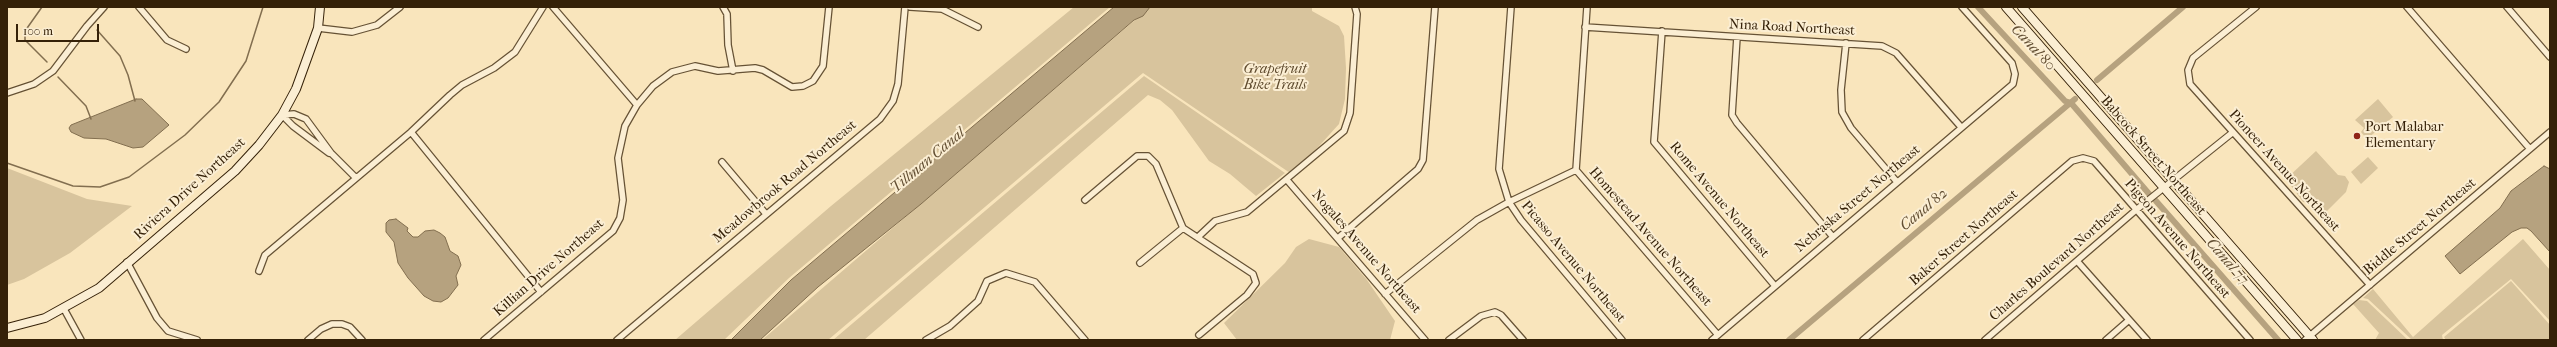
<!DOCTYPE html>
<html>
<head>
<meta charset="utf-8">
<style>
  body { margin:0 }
  #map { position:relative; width:2557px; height:347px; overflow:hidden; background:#f9e5bc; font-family:"IM FELL French Canon",serif }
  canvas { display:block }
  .frame { position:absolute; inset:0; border:8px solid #352108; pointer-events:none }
  .scale { position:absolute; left:16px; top:24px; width:83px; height:18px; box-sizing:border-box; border:2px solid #352108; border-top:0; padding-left:5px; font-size:12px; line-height:14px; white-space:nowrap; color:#352108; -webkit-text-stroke:3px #fbeed3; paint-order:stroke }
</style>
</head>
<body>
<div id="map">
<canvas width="2557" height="347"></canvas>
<div class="frame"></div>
<div class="scale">100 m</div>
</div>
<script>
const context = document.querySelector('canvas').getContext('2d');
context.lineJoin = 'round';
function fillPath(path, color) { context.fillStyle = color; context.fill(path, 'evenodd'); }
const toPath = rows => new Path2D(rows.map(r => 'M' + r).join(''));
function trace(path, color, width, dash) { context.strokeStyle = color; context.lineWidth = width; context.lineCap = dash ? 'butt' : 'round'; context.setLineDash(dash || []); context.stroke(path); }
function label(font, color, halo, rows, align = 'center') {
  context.font = font + ' "IM FELL French Canon",serif'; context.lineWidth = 4; context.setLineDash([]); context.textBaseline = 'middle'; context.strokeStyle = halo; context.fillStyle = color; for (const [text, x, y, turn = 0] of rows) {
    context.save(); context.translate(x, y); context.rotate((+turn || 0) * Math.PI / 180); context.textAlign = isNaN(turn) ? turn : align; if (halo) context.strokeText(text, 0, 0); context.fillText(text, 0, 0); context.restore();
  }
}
const green = toPath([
  [1074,7,1110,7,789,278,724,340,675,340,831,206],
  [1150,7,1312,7,1312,11,1339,26,1344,36,1346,68,1345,99,1339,124,1293,175,1143,73,828,340,762,340],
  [1144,76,1285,173,1256,196,1230,174,1209,161,1172,110,1160,100,1148,95,864,340,833,340],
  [2378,99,2393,117,2367,139,2361,132,2364,128,2355,120],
  [2316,151,2338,175,2345,176,2349,182,2346,192,2326,212,2313,203,2303,202,2286,179],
  [2368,157,2378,168,2361,184,2351,172],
  [7,168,87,199,132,206,70,253,24,279,7,285],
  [1309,239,1339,247,1367,280,1395,321,1390,340,1237,340,1224,323,1285,263,1296,247],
  [2523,239,2550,270,2550,321,2511,279,2442,335,2443,340,2412,340,2368,299,2363,298,2373,289,2413,337],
  [2511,281,2550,325,2550,340,2446,340,2444,337],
  [2359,300,2367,301,2408,340,2375,340,2379,333,2353,304]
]);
const water = toPath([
  [1114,7,1150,7,1143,16,1134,20,921,204,818,287,760,340,731,340,791,280,1114,7],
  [136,99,142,99,169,125,143,147,133,148,106,139,84,138,71,132,69,128,71,125,136,99],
  [2544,166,2550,169,2550,252,2531,231,2527,228,2521,228,2512,232,2460,274,2445,256,2500,208,2511,191,2544,166],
  [396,219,408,228,407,231,413,237,418,237,425,231,434,230,440,233,445,237,450,251,458,256,461,265,456,276,458,285,448,298,441,302,433,301,424,296,408,278,398,263,394,242,386,232,386,223,389,220,396,219]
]);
const stream = toPath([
  [42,7,25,31,25,40,47,62],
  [1907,7,1909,7],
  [97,30,120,56,128,75,135,101],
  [58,77,86,106,91,119],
  [7,163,73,186,100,187,129,177,185,135,219,102,246,61,263,7]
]);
const canal = toPath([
  [1978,7,2065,101,2071,103,2150,195],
  [2097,80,2183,7],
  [2156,201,2278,340],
  [1789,340,2075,99]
]);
const street = toPath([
  [139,7,167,40,186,49],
  [553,7,637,105],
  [723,7,727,14,728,45,733,71],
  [910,7,942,9,978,27],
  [1511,7,1499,169,1509,202,1521,220,1622,340],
  [1587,7,1576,170,1718,335],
  [2256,7,2193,58,2188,70,2190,84,2370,285],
  [2407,7,2530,149],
  [2507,7,2550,57],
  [1585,27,1882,46,1896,53,1961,127],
  [318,28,352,32,377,25,400,7],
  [1662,31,1654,142,1775,286],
  [1737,37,1732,115,1737,123,1833,237],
  [1846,43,1841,90,1842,112,1851,128,1897,182],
  [7,93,34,84,53,71,87,26,104,7],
  [282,115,294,114,306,119,331,153,355,177],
  [282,115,293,126,329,153],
  [411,132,541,292],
  [722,162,766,214],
  [1287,180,1425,340],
  [1085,200,1137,156,1148,156,1156,164,1183,228,1253,274,1256,283,1247,295,1199,335],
  [1198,237,1215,221,1247,212,1344,131,1350,113,1357,14,1355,7],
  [1338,238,1418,169,1423,160,1435,7],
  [2077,261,2147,340],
  [127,262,157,318,168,331,197,340],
  [1140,263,1183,228],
  [259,271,265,255,411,132,450,95,462,85,494,68,515,52,543,7],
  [1385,294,1477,220,1509,202,1576,170],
  [64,309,81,340],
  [308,340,321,329,332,324,342,324,350,327,362,340],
  [484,340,613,231,620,218,623,200,618,158,625,126,637,105,653,86,672,72,695,66,718,71,755,68,763,70,792,87,803,86,813,81,823,66,829,7],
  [617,340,880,119,893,101,898,84,905,7],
  [926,340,950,326,978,301,987,281,1006,273,1035,282,1085,340],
  [1449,340,1481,316,1495,312,1501,315,1523,340],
  [1712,340,2013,84,2015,74,2012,63,1962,7],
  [1863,340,2072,161,2083,158,2094,161,2250,340],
  [1985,340,2136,210,2232,133],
  [2106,340,2129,320],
  [2305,340,2550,132]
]);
const secondary = toPath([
  [2006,7,2297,340],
  [2022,7,2313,340],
  [7,328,45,318,99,288,235,171,259,145,282,115,296,89,318,28,320,7]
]);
const markers = [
  [2357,136,4,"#8f2418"]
];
const streetNames = [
  ["Nina Road Northeast",1792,28,3],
  ["Babcock Street Northeast",2153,156,49],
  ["Pioneer Avenue Northeast",2284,171,48],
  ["Meadowbrook Road Northeast",785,182,-40],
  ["Riviera Drive Northeast",190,189,-42],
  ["Nebraska Street Northeast",1858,199,-40],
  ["Rome Avenue Northeast",1719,200,50],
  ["Biddle Street Northeast",2420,227,-40],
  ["Homestead Avenue Northeast",1650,237,49],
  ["Baker Street Northeast",1964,238,-41],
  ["Pigeon Avenue Northeast",2177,239,49],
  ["Nogales Avenue Northeast",1366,252,49],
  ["Picasso Avenue Northeast",1573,262,50],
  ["Charles Boulevard Northeast",2057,262,-41],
  ["Killian Drive Northeast",549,268,-41]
];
const parkNames = [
  ["Grapefruit",1275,70],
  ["Bike Trails",1275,86]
];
const poiNames = [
  ["Port Malabar",2365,128],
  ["Elementary",2365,144]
];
const waterNames = [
  ["Canal 80",2033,48,47],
  ["Tillman Canal",928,161,-40],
  ["Canal 82",1924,210,-40],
  ["Canal 77",2227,262,49]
];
fillPath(green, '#d8c49d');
fillPath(water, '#b6a27f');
trace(water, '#826e4f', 1);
trace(stream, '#826e4f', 1.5);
trace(canal, '#b6a27f', 6);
trace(street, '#665235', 8);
trace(secondary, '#352108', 10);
trace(street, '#fbeed3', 5.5);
trace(secondary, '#fbeed3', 8);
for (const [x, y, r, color] of markers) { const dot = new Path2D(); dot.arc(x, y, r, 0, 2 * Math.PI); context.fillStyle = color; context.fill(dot); trace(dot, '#fbeed3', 1.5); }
label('14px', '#352108', '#fbeed3', streetNames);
label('italic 14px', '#5e4a2d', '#fbeed3', parkNames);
label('14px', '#352108', '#fbeed3', poiNames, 'left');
label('italic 15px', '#624e32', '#fbeed3', waterNames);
</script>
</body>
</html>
